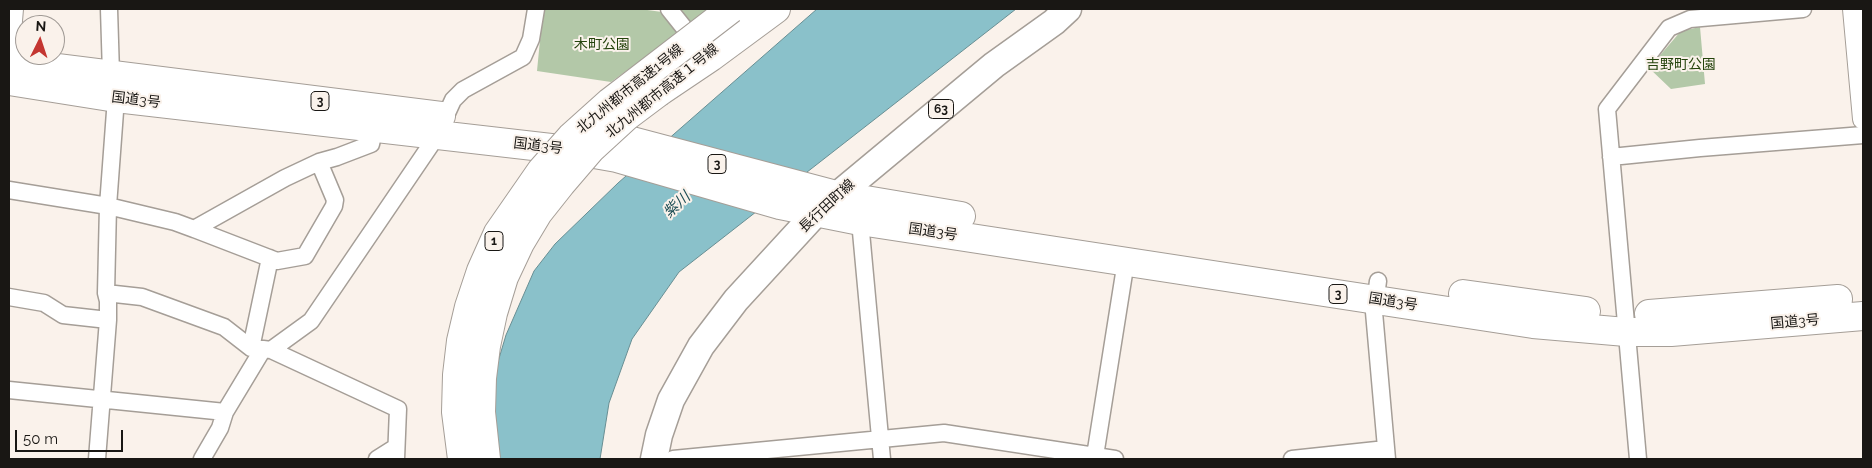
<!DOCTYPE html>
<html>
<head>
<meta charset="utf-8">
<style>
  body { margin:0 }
  #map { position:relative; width:1872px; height:468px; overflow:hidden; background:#faf2eb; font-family:Raleway,sans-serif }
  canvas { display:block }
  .frame { position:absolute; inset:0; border:10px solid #191714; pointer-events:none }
  .north { position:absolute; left:15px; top:15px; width:50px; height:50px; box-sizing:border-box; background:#faf2eb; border:1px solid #a09a95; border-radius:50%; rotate:4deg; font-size:14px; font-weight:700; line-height:20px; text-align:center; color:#191714 }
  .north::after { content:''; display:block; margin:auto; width:18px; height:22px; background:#c43631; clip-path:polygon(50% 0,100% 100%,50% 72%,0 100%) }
  .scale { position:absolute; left:15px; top:430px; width:108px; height:22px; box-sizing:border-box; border:2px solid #191714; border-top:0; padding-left:6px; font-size:15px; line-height:18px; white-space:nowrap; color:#191714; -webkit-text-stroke:4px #faf2eb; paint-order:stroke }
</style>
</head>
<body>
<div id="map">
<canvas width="1872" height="468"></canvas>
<div class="frame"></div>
<div class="north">N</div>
<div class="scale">50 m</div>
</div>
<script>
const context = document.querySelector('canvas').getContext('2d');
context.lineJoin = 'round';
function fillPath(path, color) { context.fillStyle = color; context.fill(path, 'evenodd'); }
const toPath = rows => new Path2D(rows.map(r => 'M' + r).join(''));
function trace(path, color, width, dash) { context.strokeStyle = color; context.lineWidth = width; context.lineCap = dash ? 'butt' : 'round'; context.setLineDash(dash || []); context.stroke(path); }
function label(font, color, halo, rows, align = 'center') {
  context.font = font + ' Raleway,"Noto Sans JP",sans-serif'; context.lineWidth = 4; context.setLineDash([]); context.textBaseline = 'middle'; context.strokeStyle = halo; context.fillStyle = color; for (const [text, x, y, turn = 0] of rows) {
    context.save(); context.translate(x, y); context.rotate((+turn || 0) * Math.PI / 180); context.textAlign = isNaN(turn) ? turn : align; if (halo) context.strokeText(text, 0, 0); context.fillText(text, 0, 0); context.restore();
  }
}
const green = toPath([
  [543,9,640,9,662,12,665,9,712,9,611,82,537,71],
  [1700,27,1705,84,1671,89,1649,68,1681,31]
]);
const water = toPath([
  [817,9,1016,9,679,272,632,339,609,403,600,459,469,459,506,335,534,271,555,244,618,183,817,9]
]);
const minor = toPath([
  [109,9,111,74],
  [669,9,697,44],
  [1611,157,1700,148,1863,135],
  [9,190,108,206,175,222,194,229,285,178,319,162,337,157,371,144,375,127],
  [860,221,882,459],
  [194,229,277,261,305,256,334,206,335,200,319,162],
  [1378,281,1374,312,1387,459],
  [106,293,142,297,224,327,251,348,263,349],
  [9,297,44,303,63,315,108,320],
  [251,348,270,258],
  [271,350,311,321,430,146,437,135,453,100,463,90,523,57,531,39,536,9],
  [9,390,225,412],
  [1095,456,1126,261],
  [97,459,108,320,108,301,106,293,108,206,116,98],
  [202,459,220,428,225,412,263,349,271,350,398,409,396,459],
  [377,459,396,447],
  [673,459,944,433,1115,459],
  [1292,459,1386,449],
  [1638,459,1607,109,1669,28,1690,19,1803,9]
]);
const tertiary = toPath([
  [1853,9,1863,119],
  [722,32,752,9],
  [9,56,13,9]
]);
const primary = toPath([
  [654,459,659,435,671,400,701,346,736,300,816,213,994,65,1054,22,1068,9]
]);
const trunk = toPath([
  [9,62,441,116],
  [9,81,116,98,577,151,617,158,780,205,860,221,1533,324,1626,332,1671,332,1863,316],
  [586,133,632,141,836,195,961,216],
  [1463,294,1586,311],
  [1649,314,1838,299]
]);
const motorway = toPath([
  [659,92,711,57,776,9]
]);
const motorwayBridge = toPath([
  [462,459,456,412,457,375,461,341,469,307,481,271,498,233,541,171,571,137,610,102,731,9],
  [486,459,481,412,482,378,486,346,493,313,504,277,520,243,538,213,561,184,591,149,627,116,659,92]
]);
const shields = [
  [320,101,18],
  [941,109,25],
  [717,164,18],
  [494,241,18],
  [1338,294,18]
];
const shieldNames = [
  ["3",320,101],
  ["63",941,109],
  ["3",717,164],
  ["1",494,241],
  ["3",1338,294]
];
const parkNames = [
  ["木町公園",602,45],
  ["吉野町公園",1681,65]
];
const streetNames = [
  ["北九州都市高速1号線",630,89,-39],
  ["北九州都市高速１号線",662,91,-39],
  ["国道3号",136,100,7],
  ["国道3号",538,146,7],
  ["長行田町線",827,206,-43],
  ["国道3号",933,232,8],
  ["国道3号",1393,302,9],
  ["国道3号",1795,322,-5]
];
const waterNames = [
  ["紫川",677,205,-43]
];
fillPath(green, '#b3c8a8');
fillPath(water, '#8ac1ca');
trace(water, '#688e93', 1);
trace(minor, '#a59e97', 19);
trace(tertiary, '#a59e97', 22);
trace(primary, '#a59e97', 29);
trace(trunk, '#a59e97', 30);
trace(motorway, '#a59e97', 30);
trace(minor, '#fff', 16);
trace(tertiary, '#fff', 20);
trace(primary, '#fff', 26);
trace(trunk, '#fff', 28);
trace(motorway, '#fff', 28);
trace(motorwayBridge, '#a59e97', 30, []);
trace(motorwayBridge, '#fff', 28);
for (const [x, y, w] of shields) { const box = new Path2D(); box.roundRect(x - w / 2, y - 9.5, w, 19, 4); context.fillStyle = '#faf2eb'; context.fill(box); trace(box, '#191714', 1); }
label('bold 12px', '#191714', null, shieldNames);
label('14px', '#24430c', '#faf2eb', parkNames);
label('14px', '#191714', '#faf2eb', streetNames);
label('italic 15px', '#1d4e55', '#faf2eb', waterNames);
</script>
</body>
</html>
